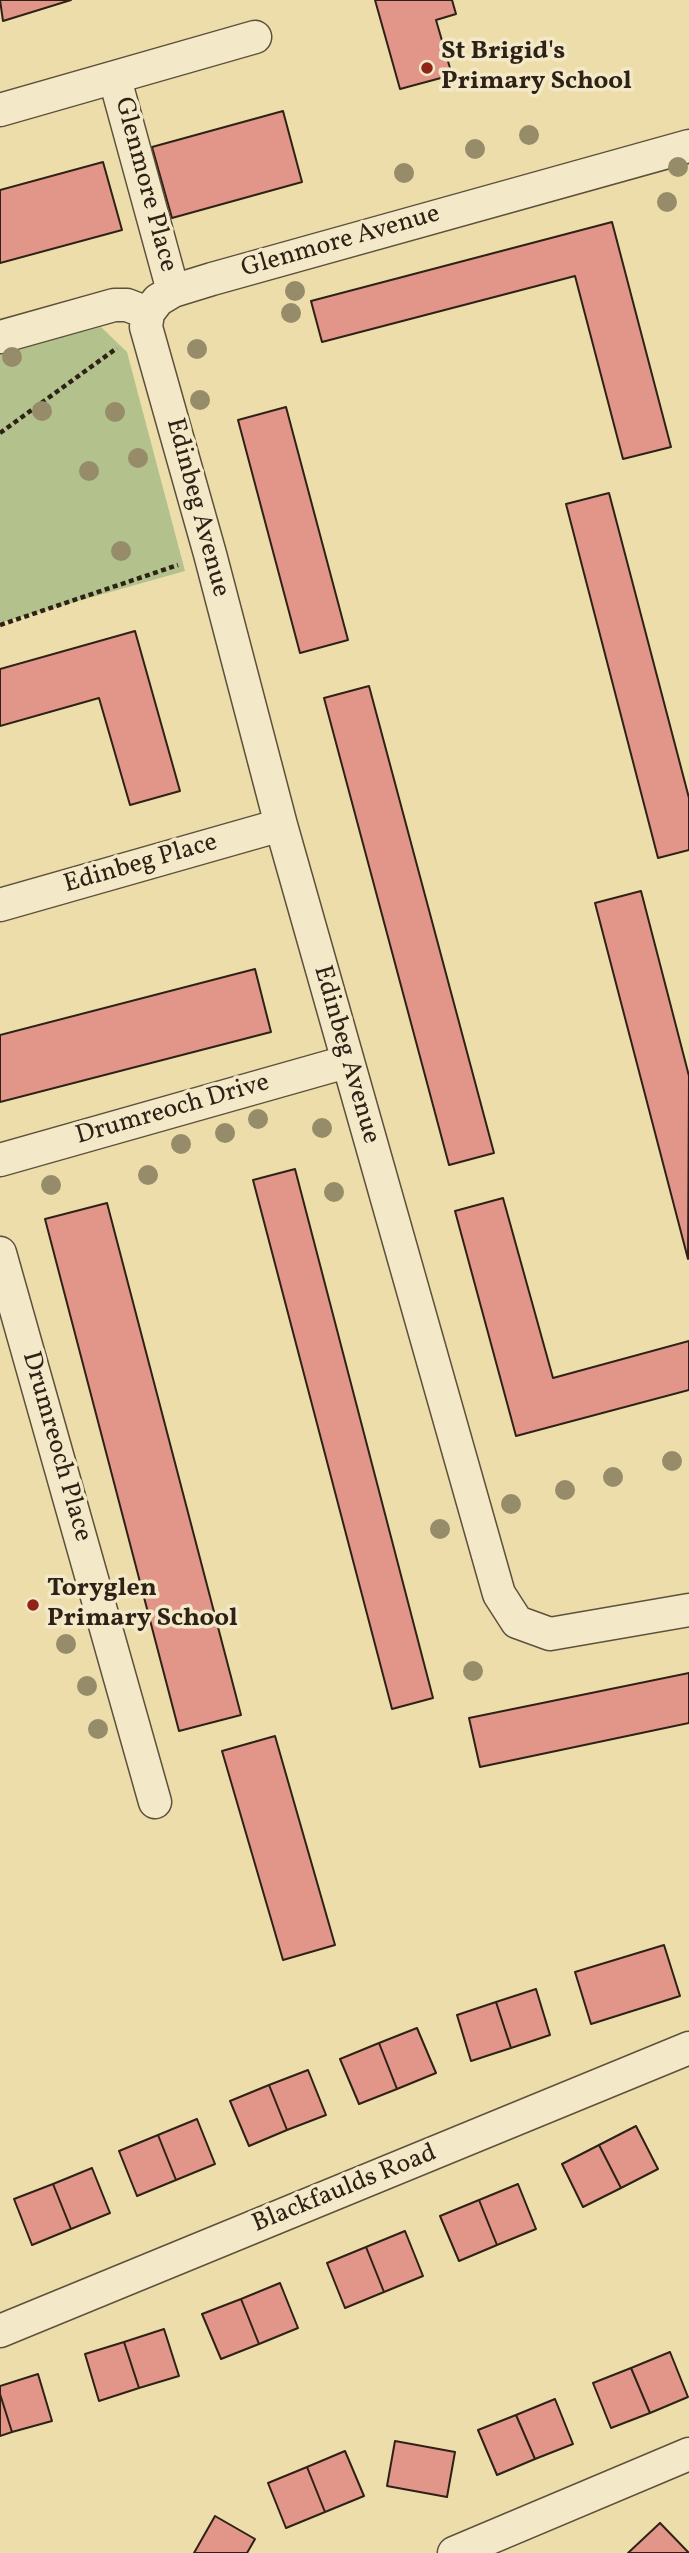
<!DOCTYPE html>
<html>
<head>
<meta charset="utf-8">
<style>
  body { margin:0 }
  canvas { display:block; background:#ecddab }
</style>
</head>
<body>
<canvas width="689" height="2553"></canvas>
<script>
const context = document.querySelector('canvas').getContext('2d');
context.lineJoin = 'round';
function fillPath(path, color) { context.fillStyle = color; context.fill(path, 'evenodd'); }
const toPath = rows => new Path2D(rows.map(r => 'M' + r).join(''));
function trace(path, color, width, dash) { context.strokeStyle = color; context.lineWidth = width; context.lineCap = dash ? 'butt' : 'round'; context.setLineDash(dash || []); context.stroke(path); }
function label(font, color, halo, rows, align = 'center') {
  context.font = font + ' Vollkorn,serif'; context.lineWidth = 7; context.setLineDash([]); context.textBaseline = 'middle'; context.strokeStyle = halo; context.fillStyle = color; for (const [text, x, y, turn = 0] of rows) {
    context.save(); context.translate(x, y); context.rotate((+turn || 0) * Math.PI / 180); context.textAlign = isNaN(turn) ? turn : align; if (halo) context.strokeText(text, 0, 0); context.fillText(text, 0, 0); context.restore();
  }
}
const green = toPath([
  [101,327,127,352,185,571,0,623,0,353]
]);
const building = toPath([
  [0,0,71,0,3,21,0,0],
  [375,0,452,0,456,14,436,20,452,75,400,89,375,0],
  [283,111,302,182,172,218,152,147,283,111],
  [103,162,122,230,0,263,0,190,103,162],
  [612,222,671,447,623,459,575,276,322,342,311,301,612,222],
  [286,407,348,640,300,653,238,420,286,407],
  [609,493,689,798,689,850,658,858,566,504,609,493],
  [135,631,180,791,130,805,99,698,0,726,0,669,135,631],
  [369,686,494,1153,449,1165,324,698,369,686],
  [641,891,689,1076,688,1259,595,903,641,891],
  [255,969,271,1032,0,1102,0,1035,255,969],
  [295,1169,433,1698,392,1709,253,1180,295,1169],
  [503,1198,553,1378,689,1341,689,1390,516,1436,455,1211,503,1198],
  [107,1203,241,1715,179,1731,45,1219,107,1203],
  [689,1673,689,1723,480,1767,469,1718,689,1673],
  [275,1736,335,1945,283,1960,222,1751,275,1736],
  [664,1945,680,1996,591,2024,575,1972,664,1945],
  [536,1989,550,2035,511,2048,496,2002,536,1989],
  [496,2002,511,2048,471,2061,457,2015,496,2002],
  [417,2028,436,2073,397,2089,379,2043,417,2028],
  [379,2043,397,2089,359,2104,340,2059,379,2043],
  [308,2070,326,2115,287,2130,269,2085,308,2070],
  [269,2085,287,2130,249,2146,230,2101,269,2085],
  [197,2119,215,2164,176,2180,158,2135,197,2119],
  [636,2126,658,2169,621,2188,599,2145,636,2126],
  [158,2135,176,2180,137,2196,119,2151,158,2135],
  [599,2145,621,2188,583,2207,562,2164,599,2145],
  [92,2168,110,2213,71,2229,53,2184,92,2168],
  [53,2184,71,2229,32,2245,14,2199,53,2184],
  [518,2184,536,2229,497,2245,479,2200,518,2184],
  [479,2200,497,2245,459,2261,440,2216,479,2200],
  [405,2231,423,2276,384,2292,366,2247,405,2231],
  [366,2247,384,2292,345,2308,327,2263,366,2247],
  [280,2283,298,2328,259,2344,241,2299,280,2283],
  [241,2299,259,2344,221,2359,202,2314,241,2299],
  [164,2329,179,2376,139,2388,124,2342,164,2329],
  [124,2342,139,2388,99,2401,85,2354,124,2342],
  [670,2352,688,2397,650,2413,631,2368,670,2352],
  [631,2368,650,2413,611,2428,593,2383,631,2368],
  [38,2374,52,2421,12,2432,0,2394,0,2386,38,2374],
  [0,2394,12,2432,0,2436,0,2394],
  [555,2399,573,2444,535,2459,516,2415,555,2399],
  [516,2415,535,2459,497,2475,478,2430,516,2415],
  [395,2441,455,2452,447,2497,387,2486,395,2441],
  [345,2451,364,2496,325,2512,307,2467,345,2451],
  [307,2467,325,2512,286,2528,268,2483,307,2467],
  [215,2516,255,2539,247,2553,194,2553,215,2516],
  [660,2523,689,2553,628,2553,660,2523]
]);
const path = toPath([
  [0,433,117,348],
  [0,625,178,565]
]);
const minor = toPath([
  [115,79,173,291],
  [0,110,255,37],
  [148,313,146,327,210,554,281,825,499,1594,517,1622,550,1634,689,1610],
  [148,313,158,300,173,291,212,279,689,146],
  [0,337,114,305,127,305,148,313],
  [0,905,281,825],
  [0,1160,346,1062],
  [0,1253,155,1802],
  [0,2331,689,2048],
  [454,2553,689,2454]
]);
const trees = [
  [529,135],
  [475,149],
  [678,167],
  [404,173],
  [667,202],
  [295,291],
  [291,313],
  [197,349],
  [12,357],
  [200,400],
  [42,411],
  [115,412],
  [138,458],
  [89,471],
  [121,551],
  [258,1119],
  [322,1128],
  [225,1133],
  [181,1144],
  [148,1175],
  [51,1185],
  [334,1192],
  [672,1461],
  [613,1477],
  [565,1490],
  [511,1504],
  [440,1529],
  [66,1644],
  [473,1671],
  [87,1686],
  [98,1729]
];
const markers = [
  [427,68,7,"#8f2418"],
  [33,1605,7,"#8f2418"]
];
const poiNames = [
  ["St Brigid's",441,53],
  ["Primary School",441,83],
  ["Toryglen",47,1590],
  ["Primary School",47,1620]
];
const streetNames = [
  ["Glenmore Place",144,185,75],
  ["Glenmore Avenue",341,243,-16],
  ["Edinbeg Avenue",196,508,75],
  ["Edinbeg Place",141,865,-16],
  ["Edinbeg Avenue",345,1055,74],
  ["Drumreoch Drive",173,1111,-16],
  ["Drumreoch Place",55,1447,74],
  ["Blackfaulds Road",345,2190,-22]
];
fillPath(green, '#b3c28c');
fillPath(building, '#e29689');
trace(building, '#2e2217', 2);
trace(minor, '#5e513c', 35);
trace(path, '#2e2217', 4.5, [5, 3.5]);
trace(minor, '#f3e9c8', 32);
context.fillStyle = '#968c6a';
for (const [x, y] of trees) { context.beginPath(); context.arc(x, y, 10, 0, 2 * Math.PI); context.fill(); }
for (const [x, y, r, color] of markers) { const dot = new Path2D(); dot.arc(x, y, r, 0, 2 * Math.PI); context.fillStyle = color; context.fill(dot); trace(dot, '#f3e9c8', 2.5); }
label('bold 26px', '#2e2217', '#f3e9c8', poiNames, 'left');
label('26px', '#2e2217', '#f3e9c8', streetNames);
</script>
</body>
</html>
